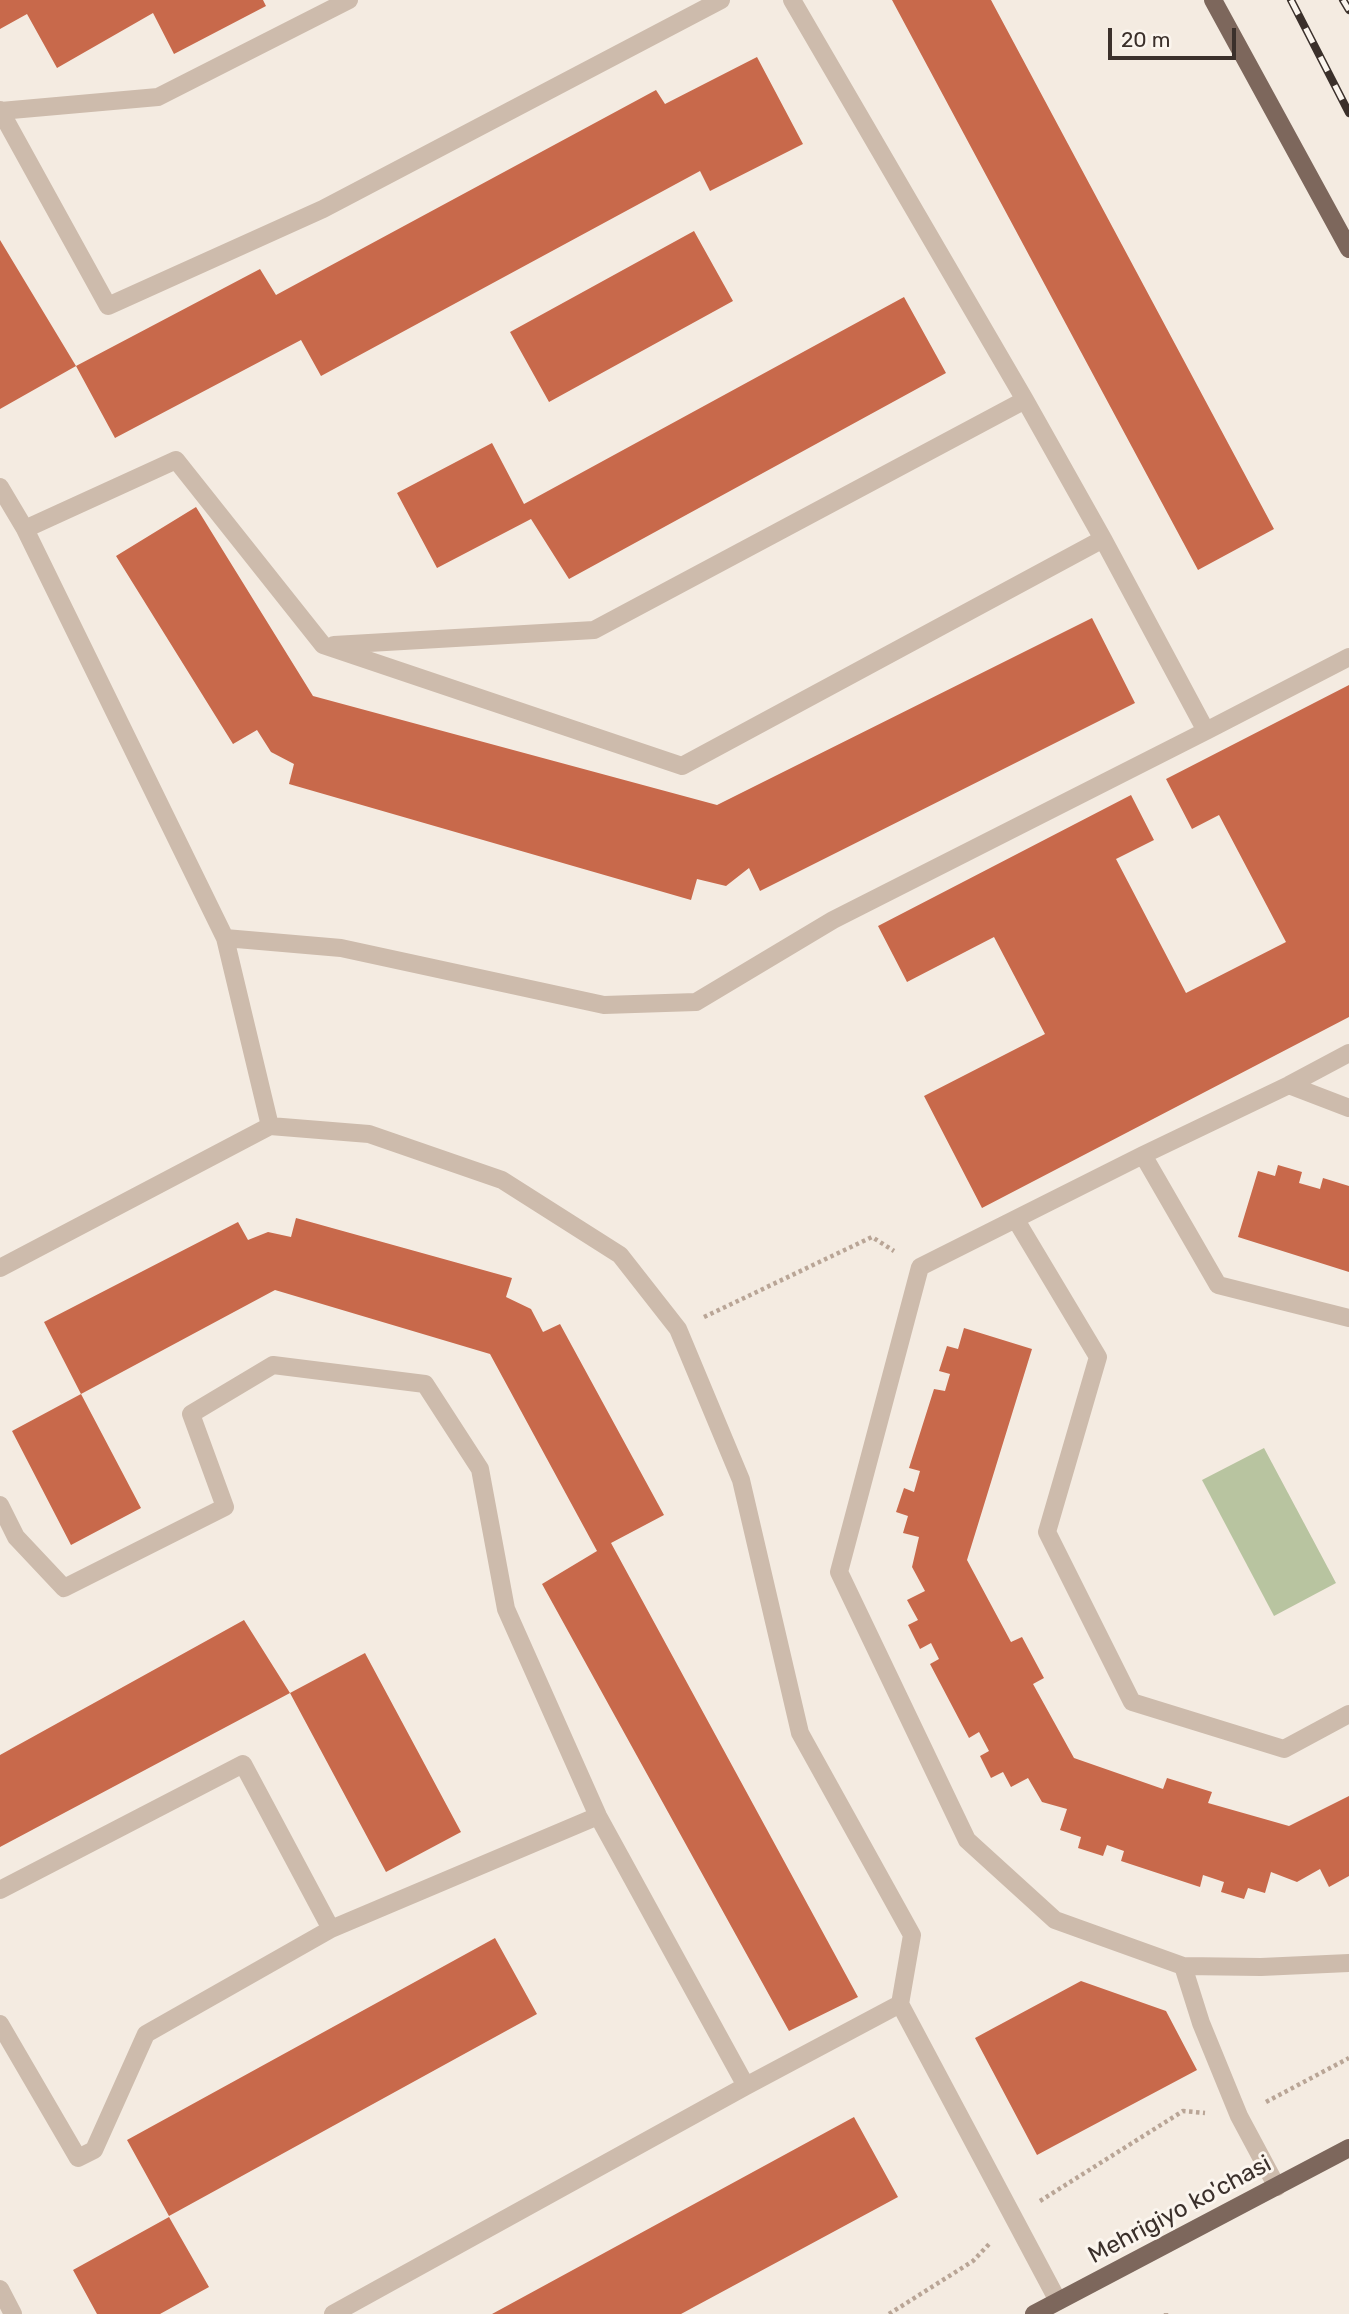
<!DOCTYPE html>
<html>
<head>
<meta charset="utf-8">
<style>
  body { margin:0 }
  #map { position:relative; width:1349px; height:2314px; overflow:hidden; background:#f4ebe1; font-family:Rubik,sans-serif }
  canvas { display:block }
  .scale { position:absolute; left:1108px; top:28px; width:128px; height:32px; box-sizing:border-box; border:4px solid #3b302b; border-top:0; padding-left:9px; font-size:21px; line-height:24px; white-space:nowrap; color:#3b302b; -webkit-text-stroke:5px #fbf5ee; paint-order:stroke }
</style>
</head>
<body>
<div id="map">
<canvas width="1349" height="2314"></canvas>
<div class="scale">20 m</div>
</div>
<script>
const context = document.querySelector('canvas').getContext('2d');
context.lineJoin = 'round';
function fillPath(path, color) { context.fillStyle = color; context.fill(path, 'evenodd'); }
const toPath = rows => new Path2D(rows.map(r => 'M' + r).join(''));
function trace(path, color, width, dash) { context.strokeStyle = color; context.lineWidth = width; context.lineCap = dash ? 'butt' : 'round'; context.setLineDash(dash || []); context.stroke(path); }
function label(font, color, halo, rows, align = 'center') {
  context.font = font + ' Rubik,sans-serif'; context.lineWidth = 6; context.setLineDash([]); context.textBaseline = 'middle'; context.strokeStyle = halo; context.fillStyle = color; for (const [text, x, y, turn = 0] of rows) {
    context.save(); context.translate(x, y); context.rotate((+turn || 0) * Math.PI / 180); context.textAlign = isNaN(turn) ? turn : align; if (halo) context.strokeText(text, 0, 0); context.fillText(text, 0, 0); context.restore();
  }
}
const green = toPath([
  [1264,1448,1336,1583,1274,1616,1202,1480]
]);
const building = toPath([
  [0,0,263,0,266,6,174,54,153,13,57,68,27,14,0,29],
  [892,0,991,0,1274,529,1198,570],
  [757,57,803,144,710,191,700,171,321,376,301,340,115,438,76,366,260,269,276,295,656,90,665,104],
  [694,231,733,301,549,402,510,332],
  [0,240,76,366,0,409],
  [904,297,946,373,569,579,531,519,437,568,397,493,492,443,524,504],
  [196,507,313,696,717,805,1092,618,1135,703,760,891,749,868,726,886,697,879,691,900,289,784,294,764,271,752,257,730,233,744,116,556],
  [1349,685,1349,1017,982,1208,924,1096,1045,1034,994,937,907,982,878,926,1131,795,1154,840,1116,859,1186,993,1286,942,1219,815,1192,829,1166,779],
  [1278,1165,1302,1172,1299,1183,1320,1189,1323,1178,1349,1186,1349,1272,1238,1237,1258,1171,1275,1176],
  [296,1218,512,1278,506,1297,531,1309,543,1332,560,1324,664,1515,611,1543,858,1997,789,2031,542,1584,597,1551,490,1354,275,1290,81,1394,44,1322,238,1222,248,1240,268,1232,291,1237],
  [964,1328,1032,1349,967,1560,1011,1642,1022,1637,1044,1678,1033,1684,1074,1758,1163,1789,1167,1778,1212,1792,1208,1803,1289,1826,1349,1796,1349,1876,1329,1887,1320,1869,1297,1882,1271,1872,1265,1893,1248,1888,1244,1899,1221,1892,1224,1882,1203,1875,1200,1887,1121,1861,1124,1851,1107,1845,1103,1856,1078,1848,1081,1837,1060,1830,1067,1809,1042,1802,1028,1778,1011,1787,1003,1772,991,1778,980,1756,989,1751,979,1732,969,1738,930,1664,939,1659,931,1643,920,1649,908,1625,918,1620,907,1600,925,1591,912,1567,919,1537,903,1533,908,1516,896,1512,904,1488,914,1492,920,1471,909,1468,934,1389,945,1391,950,1374,939,1371,947,1346,958,1349],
  [81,1394,141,1508,71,1545,12,1431],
  [244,1620,290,1693,0,1847,0,1755],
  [365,1653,461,1832,386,1872,290,1693],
  [495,1938,537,2014,169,2216,127,2140],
  [1081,1981,1166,2011,1197,2070,1037,2155,975,2038],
  [854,2117,898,2197,681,2314,492,2314],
  [169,2217,209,2287,160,2314,97,2314,73,2270]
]);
const path = toPath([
  [704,1317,872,1237,894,1251],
  [1266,2102,1349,2058],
  [1040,2201,1183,2111,1205,2113],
  [1166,2313,1166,2314],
  [889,2314,973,2261,991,2242]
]);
const minor = toPath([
  [792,0,1025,400,1103,539,1206,731,1349,657],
  [0,110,108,306,323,209,721,0],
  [0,111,158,97,349,0],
  [0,487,25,529,225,938,270,1126],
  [25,529,176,460,323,645,682,766,1103,539],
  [334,645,594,630,1025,400],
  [225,938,341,948,604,1005,696,1002,833,920,1206,731],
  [1349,1053,1289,1085,1143,1155,920,1267,839,1572,967,1840,1055,1920,1183,1966,1261,1967,1349,1963],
  [1289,1085,1349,1108],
  [1143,1155,1218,1285,1349,1318],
  [1016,1220,1098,1357,1047,1532,1132,1702,1284,1749,1349,1714],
  [0,1268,270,1126,369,1134,502,1180,620,1255,678,1329,741,1480,800,1733,912,1935,900,2004,1058,2301],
  [0,1505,16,1537,64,1588,225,1507,191,1414,273,1365,425,1384,480,1469,506,1609,598,1816,746,2086],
  [0,1890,243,1764,331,1929],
  [1183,1966,1201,2023,1239,2116,1277,2187],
  [0,2024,78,2158,94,2150,146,2034,331,1929,598,1816],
  [0,2289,13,2314],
  [333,2314,746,2086,900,2004]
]);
const major = toPath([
  [1213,0,1349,249],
  [1034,2314,1349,2148]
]);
const rail = toPath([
  [1291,0,1349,113],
  [1343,0,1349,10]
]);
const streetNames = [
  ["Mehrigiyo ko'chasi",1180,2210,-28]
];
fillPath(green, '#b8c4a0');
fillPath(building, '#c8694b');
trace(path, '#b9a596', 4.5, [3.5, 3.5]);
trace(minor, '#cdbbac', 18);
trace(major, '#7d675c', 18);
trace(rail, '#3b302b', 8);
trace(rail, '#fbf5ee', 5, [16]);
label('24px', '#3b302b', '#fbf5ee', streetNames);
</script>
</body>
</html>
